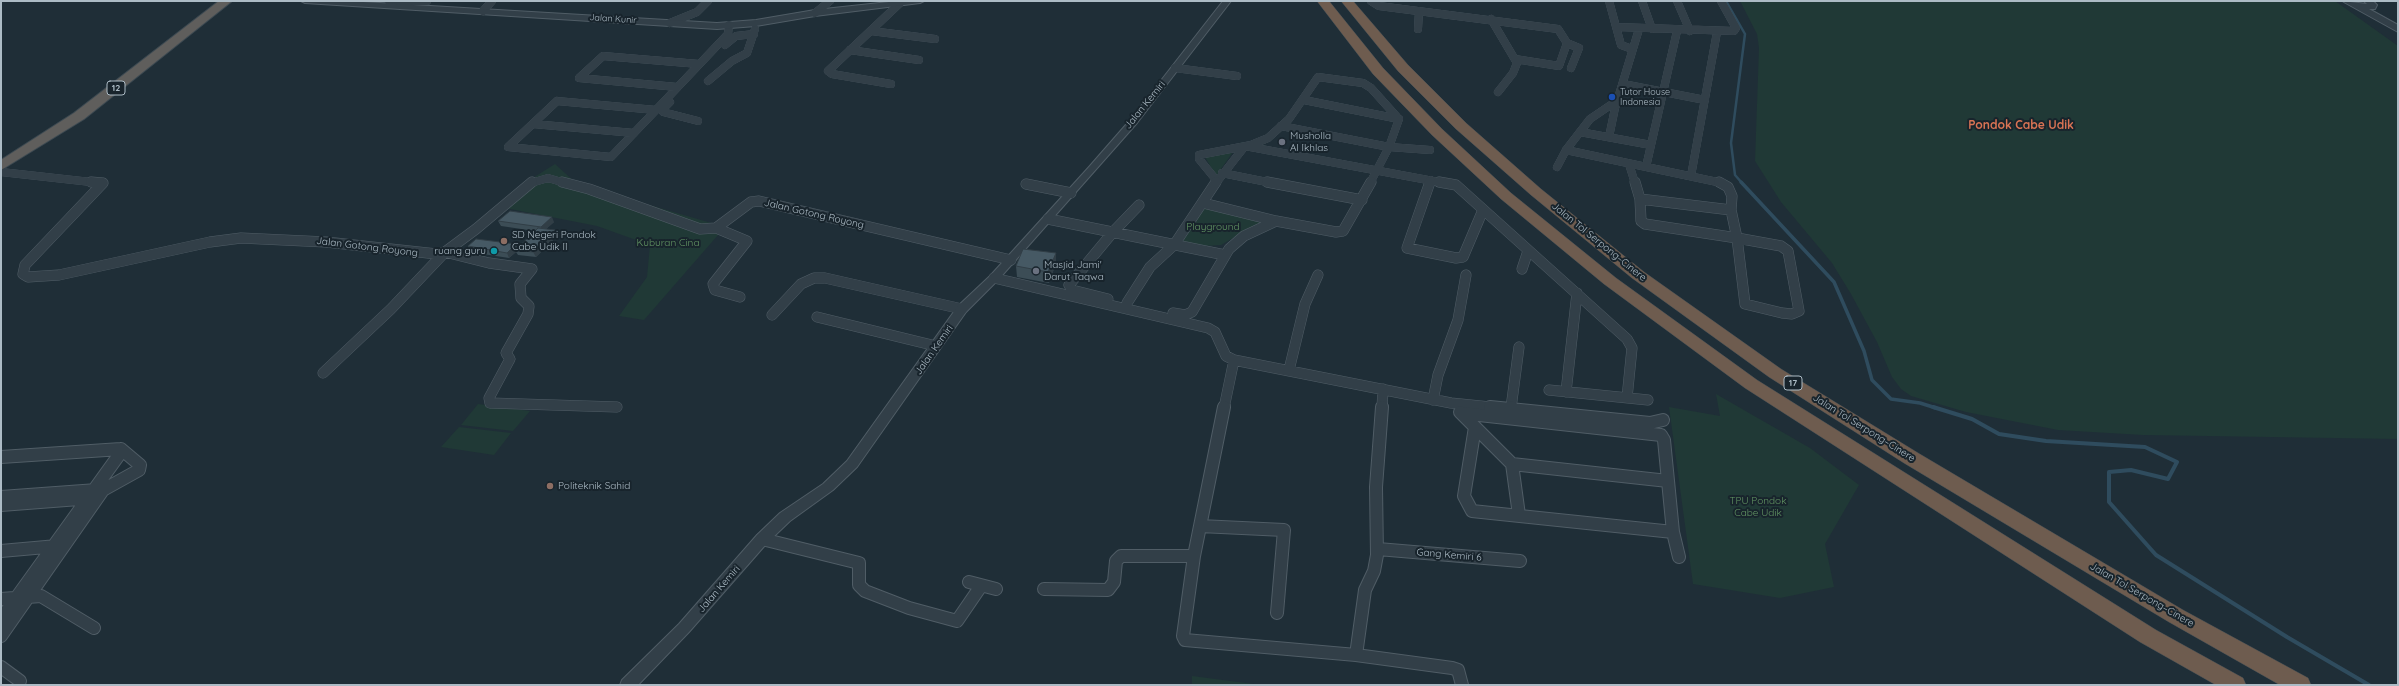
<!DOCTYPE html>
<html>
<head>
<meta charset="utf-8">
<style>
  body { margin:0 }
  #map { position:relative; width:2399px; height:686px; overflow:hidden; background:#1f2e37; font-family:Quicksand,sans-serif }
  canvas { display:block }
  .frame { position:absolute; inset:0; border:2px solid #acbbc5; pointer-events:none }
</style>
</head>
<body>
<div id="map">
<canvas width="2399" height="686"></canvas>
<div class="frame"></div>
</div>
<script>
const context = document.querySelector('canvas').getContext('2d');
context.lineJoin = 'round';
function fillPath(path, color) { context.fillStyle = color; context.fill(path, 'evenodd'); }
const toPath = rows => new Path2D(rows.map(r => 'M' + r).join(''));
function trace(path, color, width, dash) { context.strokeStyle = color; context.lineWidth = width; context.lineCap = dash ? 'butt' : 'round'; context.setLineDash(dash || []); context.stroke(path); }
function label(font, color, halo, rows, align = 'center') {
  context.font = font + ' Quicksand,sans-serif'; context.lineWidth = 4; context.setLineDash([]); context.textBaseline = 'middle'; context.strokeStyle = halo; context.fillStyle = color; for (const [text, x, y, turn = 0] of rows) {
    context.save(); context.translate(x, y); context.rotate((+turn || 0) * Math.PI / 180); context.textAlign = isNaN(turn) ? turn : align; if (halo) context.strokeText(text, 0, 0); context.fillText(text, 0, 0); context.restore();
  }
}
const green = toPath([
  [1740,1,2335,1,2398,46,2398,439,2143,435,2058,430,1966,412,1911,396,1901,389,1892,377,1877,342,1851,294,1832,263,1781,202,1755,161,1759,48,1757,34],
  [1235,149,1216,176,1204,155],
  [555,164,577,184,725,227,644,320,619,316,647,277,650,245,597,226,500,207,528,181],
  [1202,206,1261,222,1221,245,1204,246,1185,242,1182,240],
  [1716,394,1810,448,1859,485,1825,544,1834,587,1780,598,1693,584,1669,407,1720,416],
  [478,404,530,411,513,431,461,425],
  [459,427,511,433,494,455,441,447],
  [1192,676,1261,685,1192,685]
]);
const streamFar2 = toPath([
  [1726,1,1745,34,1731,143,1735,175,1742,183]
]);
const streamFar1 = toPath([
  [1741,182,1834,282,1864,351,1872,380,1891,399,1920,403,1936,408]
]);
const stream = toPath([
  [1933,407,1972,419,1999,434,2046,441,2145,447,2177,462,2168,479,2131,470,2109,472,2109,502,2156,555,2287,637,2369,685]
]);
const minorFar2 = toPath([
  [389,1,427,1],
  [1371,1,1379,6,1558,29,1567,43,1579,48,1571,68],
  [1609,1,1621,45,1632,49],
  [1642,1,1652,29],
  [1677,1,1690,31],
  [483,11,492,1],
  [815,13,830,1],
  [1491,19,1517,63,1513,73,1498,92],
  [670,23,697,12,708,1],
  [1617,27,1734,31,1736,28,1721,1],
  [1418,29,1419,11],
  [871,31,935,39],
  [725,45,736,36,754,34],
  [850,50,919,60],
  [1515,59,1559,66,1567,43],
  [1175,68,1237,76],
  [708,81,732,61,747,53,755,29],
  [891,84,832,74,828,71,900,3],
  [1623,84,1705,100],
  [677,87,579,78,603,56,699,64],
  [1304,100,1399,119,1389,147,1370,183],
  [557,101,656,110,611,157,508,147,557,101],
  [670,102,662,110,663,112,698,121],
  [656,110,728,34,729,25],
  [533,124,634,133],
  [1281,126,1389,147,1430,150],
  [1580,132,1651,145],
  [1609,137,1615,108,1639,29],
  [1566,150,1722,183],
  [1629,164,1635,183],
  [1557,167,1566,150,1590,119,1618,100],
  [1646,167,1677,31],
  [1,172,100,183],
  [1222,173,1272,183],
  [1691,176,1717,32],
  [1217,181,1199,159,1199,155,1251,145,1268,138,1289,119,1318,77,1363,83,1371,88,1397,117],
  [531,183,548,178,565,183],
  [1216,183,1245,146,1444,183],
  [1430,183,1431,180]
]);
const minorFar1 = toPath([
  [91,182,103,183,25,265,23,274,28,277,59,275,210,242,241,238,326,242,437,254,445,252,476,229,532,182],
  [562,182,589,189,700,229,716,228,751,202,759,201,1011,260],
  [1267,182,1362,200],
  [1430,182,1407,248,1456,258,1463,257,1483,210],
  [1439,182,1456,185,1627,339,1632,348,1627,398],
  [1635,182,1640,199,1641,221,1645,224,1737,238],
  [1719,182,1728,187,1732,196,1731,210,1737,238],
  [1026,184,1071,193],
  [1640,199,1731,210],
  [1203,203,1276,221],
  [1048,219,1225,255],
  [716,228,747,241,713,284,715,290,740,297],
  [1737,238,1781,246,1788,251,1799,311,1792,314,1782,313,1745,304,1737,238],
  [1522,269,1528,251],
  [994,278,1208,328,1215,332,1226,356,1234,360,1451,403,1500,408],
  [1108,299,1072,290,1069,285,1113,232,1139,205],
  [1127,303,1150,267,1174,245,1216,182],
  [1173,313,1185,315,1192,312,1229,249,1244,236,1276,221,1336,232,1343,231,1371,182],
  [772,315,801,284,814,278,825,278,962,309],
  [817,317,936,346],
  [1289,370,1305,304,1318,275],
  [323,373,391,309,445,252,489,263,532,269,520,284,521,298,529,306,528,314,506,353,510,359,489,398,490,403,617,407],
  [1549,390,1648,400],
  [1566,392,1577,293],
  [1433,400,1438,375,1458,320,1466,275],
  [1224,408,1234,360],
  [1382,408,1383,389],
  [1511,408,1519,347]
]);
const minor = toPath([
  [1224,407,1194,556,1183,636,1185,640,1356,655,1452,668,1458,670,1462,685],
  [1490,407,1650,423,1663,420],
  [1511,409,1511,407],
  [1460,412,1512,464,1668,481],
  [1461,413,1661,435,1664,440,1673,532,1679,557],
  [1475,427,1464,496,1472,511,1673,532],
  [1,457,121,449,119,455,1,619],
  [1512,464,1519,515],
  [1,497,97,490],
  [1,505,92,498],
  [1200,526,1284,530,1277,613],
  [762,539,859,563,859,585,865,591,909,608,957,621,981,586],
  [1378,549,1520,561],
  [1,551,57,546],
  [969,582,996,589],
  [1044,589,1108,590,1114,582,1116,561,1121,556,1194,556],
  [1,599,41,596,94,628],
  [1,636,103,490,139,470,140,465,121,449],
  [1356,655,1365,590,1374,571,1377,555,1376,487,1382,407],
  [1,667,20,681]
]);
const tertiary = toPath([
  [301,1,346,1,717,23,756,20,815,10,898,1,924,1,920,3,815,16,756,26,717,29,305,3,301,1],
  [1223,1,1231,1,1137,123,998,280,966,312,857,467,833,490,790,521,767,543,689,632,638,685,620,685,622,680,679,624,757,535,780,513,823,484,847,461,958,306,990,276,1089,167,1131,119,1223,1],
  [2342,1,2367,4,2364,1,2373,1,2377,5,2375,9,2369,9,2398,25,2398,32,2342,1]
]);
const trunk = toPath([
  [219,1,232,1,84,119,1,170,1,160,74,113,219,1]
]);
const motorway = toPath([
  [1317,1,1329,1,1383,68,1442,129,1511,193,1616,278,1757,380,2156,630,2243,678,2246,685,2216,685,2140,642,1745,388,1604,284,1501,199,1432,135,1373,74,1317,1],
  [1341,1,1353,1,1408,65,1466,123,1541,189,1644,272,1781,369,1918,453,2183,610,2308,678,2311,685,2280,685,2169,622,1904,463,1769,377,1632,278,1531,195,1456,129,1398,71,1341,1]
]);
const wall = toPath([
  [498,221,554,222,546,229,557,236,536,257,518,255,516,252,509,258,470,252,468,246,516,244,517,248,535,231,501,226],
  [1056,253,1056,263,1049,283,1017,277,1016,266]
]);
const shadedWall = toPath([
  [552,217,554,222,543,232,541,227],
  [555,230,557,236,536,257,533,252],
  [516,244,518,250,516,250,516,252,509,258,507,253],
  [1056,253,1056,263,1049,283,1048,272]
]);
const building = toPath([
  [510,211,552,217,541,227,498,221,510,211],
  [538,228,555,230,533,252,516,250,538,228],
  [476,239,516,244,507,253,468,246,476,239],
  [1023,249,1056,253,1048,272,1016,266,1023,249]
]);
const markers = [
  [1612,97,4,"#1a4fb4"],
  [1282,142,4,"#6b7280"],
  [504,241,4,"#8d6e63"],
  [494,251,4,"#0f9aa8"],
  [1036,271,4,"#6b7280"],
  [550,486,4,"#8d6e63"]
];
const farStreetnames = [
  ["Jalan Kunir",613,19,4]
];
const shields = [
  [116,88,18],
  [1793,383,18]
];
const shieldNames = [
  ["12",116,88],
  ["17",1793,383]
];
const farPoinames = [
  ["Tutor House",1620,92],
  ["Indonesia",1620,102]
];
const streetNames = [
  ["Jalan Kemiri",1145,105,-51],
  ["Jalan Gotong Royong",814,214,13],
  ["Jalan Tol Serpong–Cinere",1599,242,39],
  ["Jalan Gotong Royong",367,247,7],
  ["Jalan Kemiri",934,350,-55],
  ["Jalan Tol Serpong–Cinere",1864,428,32],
  ["Gang Kemiri 6",1449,555,5],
  ["Jalan Kemiri",719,589,-49],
  ["Jalan Tol Serpong–Cinere",2142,595,30]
];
const poiNames = [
  ["Musholla",1290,136],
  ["Al Ikhlas",1290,148],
  ["SD Negeri Pondok",512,235],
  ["Cabe Udik II",512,247],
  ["ruang guru",486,251,"right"],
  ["Masjid Jami'",1044,265],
  ["Darut Taqwa",1044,277],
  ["Politeknik Sahid",558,486]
];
const parkNames = [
  ["Playground",1213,227],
  ["Kuburan Cina",668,243],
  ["TPU Pondok",1758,501],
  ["Cabe Udik",1758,513]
];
const quarterNames = [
  ["Pondok Cabe Udik",2021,125]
];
fillPath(green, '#203936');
trace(streamFar2, '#2f4c5e', 2.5);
trace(streamFar1, '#2f4c5e', 3.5);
trace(stream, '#2f4c5e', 4);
trace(minorFar2, '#505d66', 8);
trace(minorFar1, '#505d66', 11);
trace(minor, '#505d66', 14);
trace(tertiary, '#505d66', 2);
trace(trunk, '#3d4a52', 2);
trace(motorway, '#3d4a52', 1);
trace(minorFar2, '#323f48', 8);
trace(minorFar1, '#323f48', 10);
trace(minor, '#323f48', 12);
fillPath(tertiary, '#323f48');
fillPath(trunk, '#5f5e5c');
fillPath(motorway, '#6e5c4f');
fillPath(wall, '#3c4d56');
fillPath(shadedWall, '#313e46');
fillPath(building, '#465964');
trace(building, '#313e46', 1);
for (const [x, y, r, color] of markers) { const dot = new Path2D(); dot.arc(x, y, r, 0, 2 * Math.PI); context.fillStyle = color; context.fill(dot); trace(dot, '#18242c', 1.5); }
label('9px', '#acbbc5', '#18242c', farStreetnames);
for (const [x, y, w] of shields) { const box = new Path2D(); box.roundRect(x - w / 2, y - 7, w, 14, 3); context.fillStyle = '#18242c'; context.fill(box); trace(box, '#acbbc5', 1); }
label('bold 9px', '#acbbc5', null, shieldNames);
label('9px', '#acbbc5', '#18242c', farPoinames, 'left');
label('10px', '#acbbc5', '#18242c', streetNames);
label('10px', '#acbbc5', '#18242c', poiNames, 'left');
label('10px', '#639664', '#18242c', parkNames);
label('bold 12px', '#d87354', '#18242c', quarterNames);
</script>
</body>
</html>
